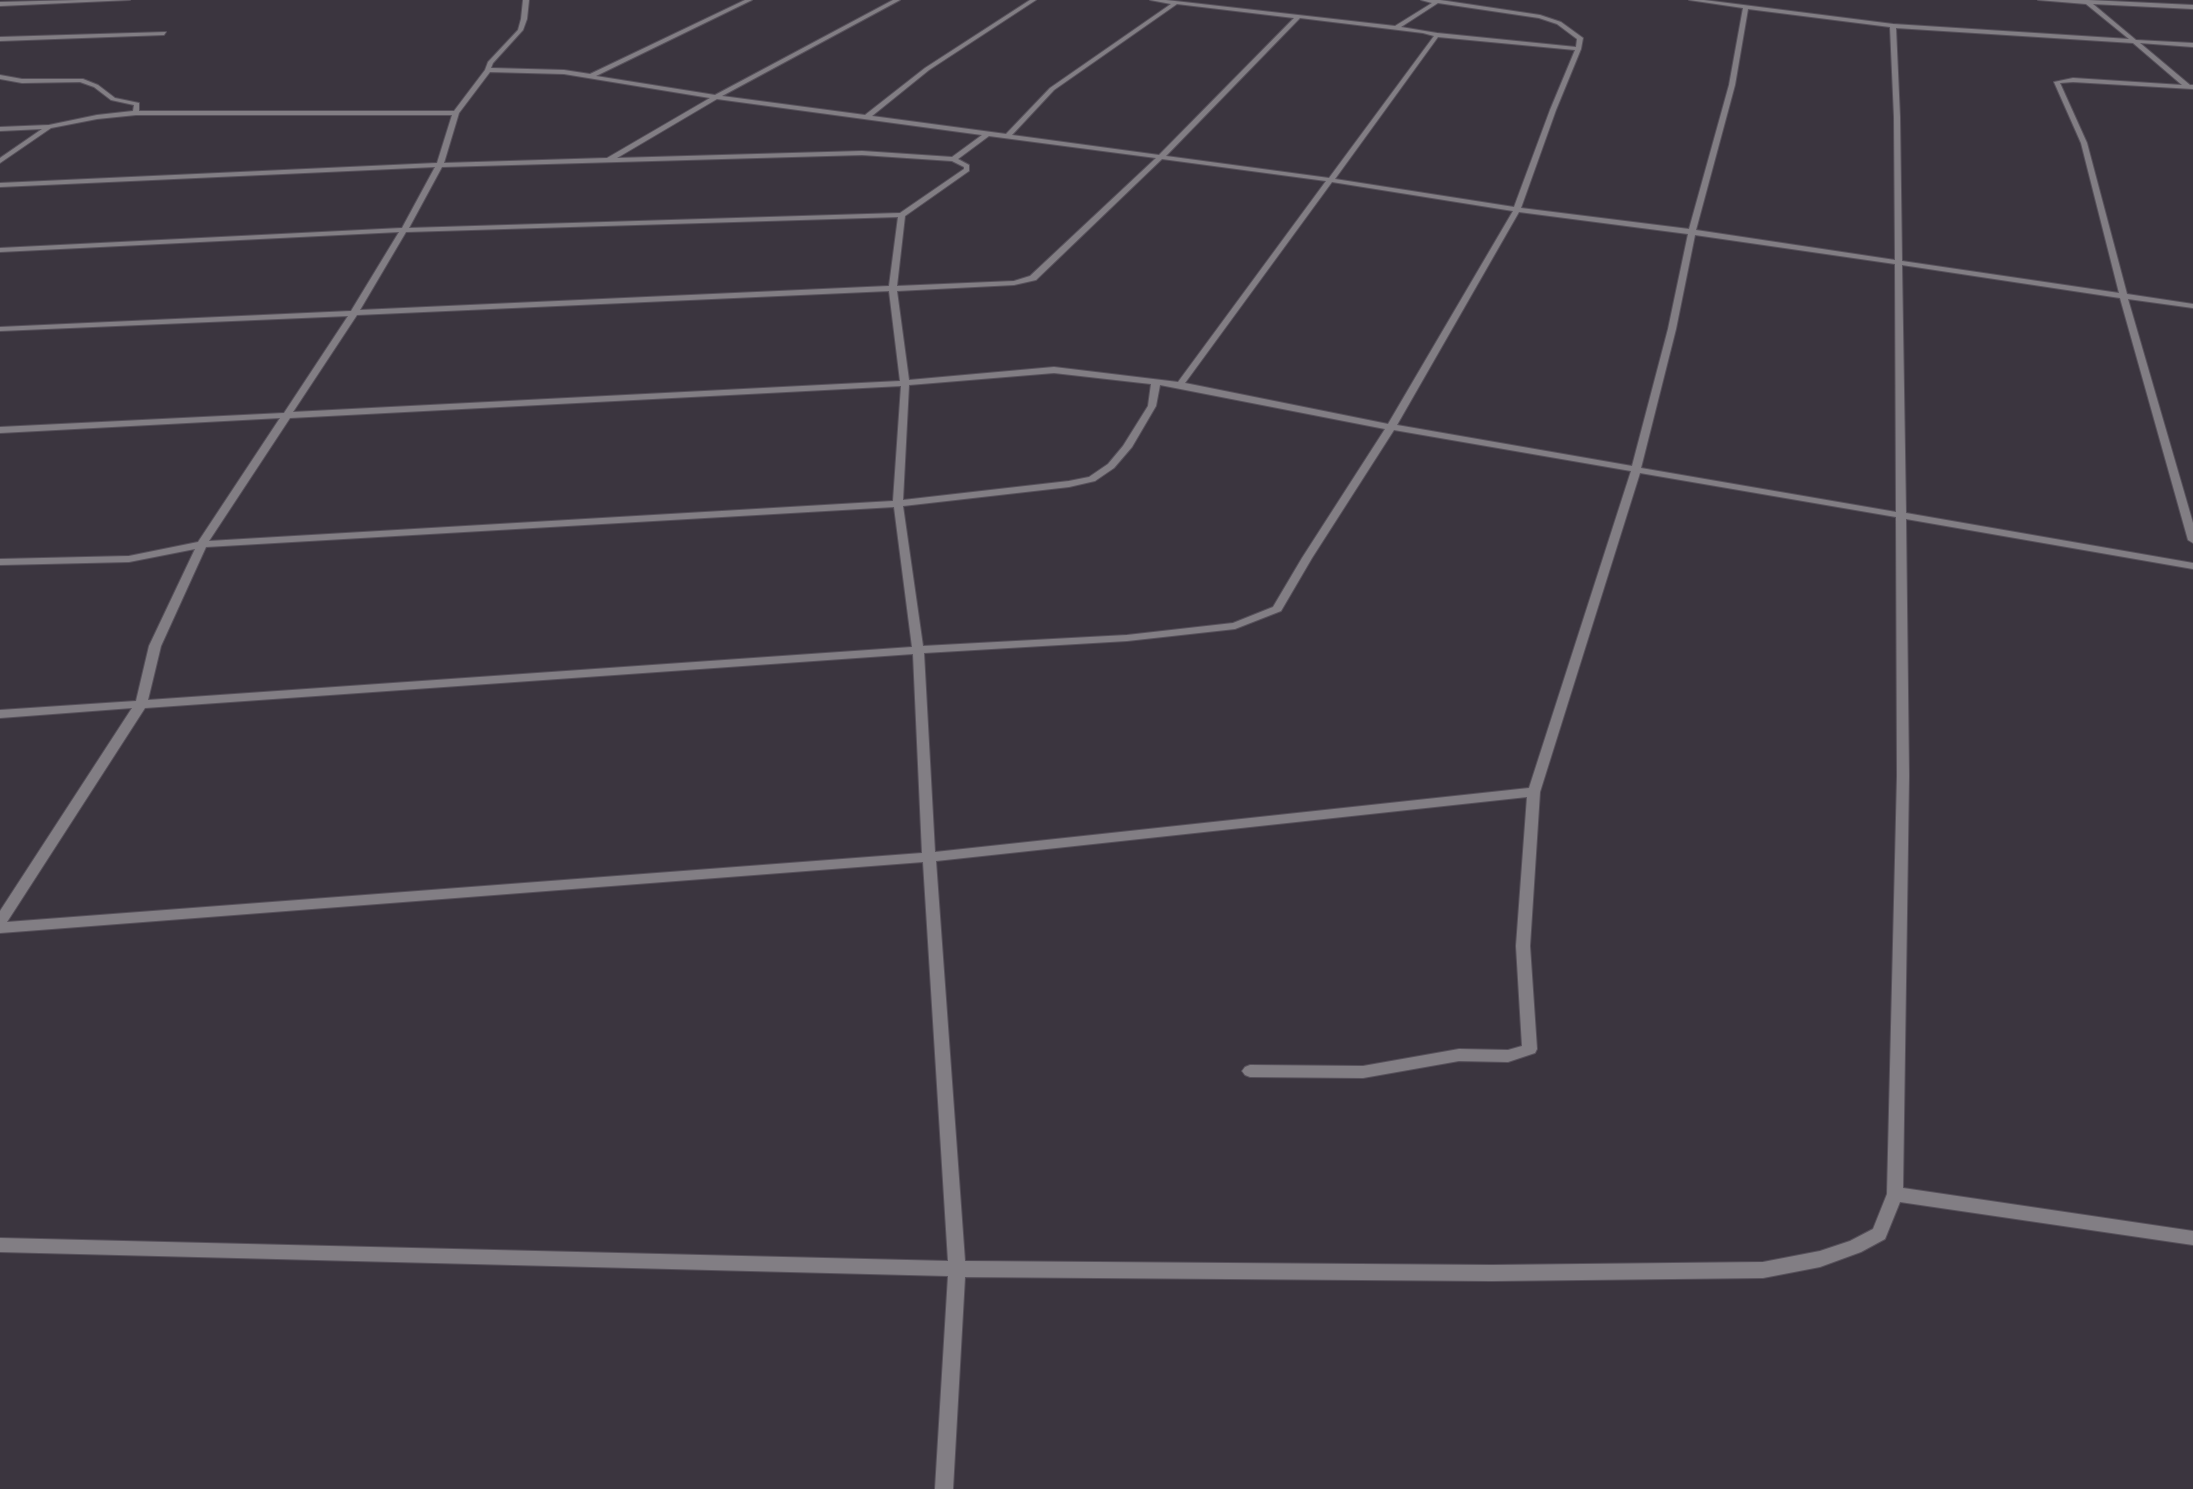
<!DOCTYPE html>
<html>
<head>
<meta charset="utf-8">
<style>
  body { margin:0 }
  canvas { display:block; background:#3b353f }
</style>
</head>
<body>
<canvas width="2193" height="1489"></canvas>
<script>
const context = document.querySelector('canvas').getContext('2d');
context.lineJoin = 'round';
const toPath = rows => new Path2D(rows.map(r => 'M' + r).join(''));
function trace(path, color, width, dash) { context.strokeStyle = color; context.lineWidth = width; context.lineCap = dash ? 'butt' : 'round'; context.setLineDash(dash || []); context.stroke(path); }
function fillPath(path, color) { context.fillStyle = color; context.fill(path, 'evenodd'); }
const street = toPath([
  [79,0,130,0,0,6,0,2,79,0],
  [523,0,529,0,527,19,523,30,493,63,491,68,564,70,590,74,745,0,752,0,596,76,715,95,893,0,900,0,722,96,865,115,925,68,1030,0,1036,0,929,70,872,116,1006,134,1050,88,1171,4,1150,0,1166,0,1395,26,1432,3,1421,0,1440,0,1540,15,1561,22,1583,38,1581,49,1556,110,1521,208,1689,229,1729,85,1743,8,1689,0,1704,0,1893,24,2129,39,2086,4,2038,0,2088,0,2193,5,2193,9,2093,4,2136,40,2193,43,2193,47,2140,43,2190,85,2193,85,2193,89,2073,82,2060,83,2087,143,2127,294,2193,304,2193,308,2128,299,2193,523,2193,543,2188,540,2120,298,1902,265,1906,513,2193,563,2193,569,1906,519,1909,776,1903,1188,2193,1231,2193,1245,1900,1202,1885,1239,1861,1252,1820,1267,1763,1278,1492,1281,965,1277,953,1489,935,1489,948,1276,0,1252,0,1238,948,1261,923,862,0,933,0,911,132,708,0,718,0,710,136,701,149,646,195,549,129,562,0,565,0,559,129,556,198,542,280,418,0,433,0,427,284,413,348,316,0,331,0,327,351,311,399,232,0,252,0,248,402,228,435,167,0,187,0,183,437,163,452,115,136,115,97,119,51,128,0,163,0,158,42,129,0,131,0,127,49,125,97,115,133,111,134,105,111,100,94,87,80,82,22,83,0,79,0,75,22,79,83,79,98,85,115,98,139,103,139,111,454,111,485,70,488,62,518,30,521,19,523,0],
  [1438,3,1539,18,1557,24,1577,39,1576,47,1437,33,1401,27,1438,3],
  [1177,4,1294,18,1159,155,1012,135,1054,90,1177,4],
  [1748,9,1890,27,1894,117,1895,260,1696,230,1735,85,1748,9],
  [1300,18,1423,33,1434,36,1329,178,1166,156,1300,18],
  [1896,28,2133,43,2182,85,2073,78,2054,82,2081,143,2119,293,1902,261,1900,117,1896,28],
  [1438,37,1575,50,1550,110,1514,207,1335,179,1438,37],
  [490,72,564,74,710,98,607,158,444,163,459,113,490,72],
  [717,99,982,135,952,157,862,151,617,158,717,99],
  [989,136,1156,158,1030,276,1014,281,897,286,905,216,969,171,969,165,958,159,989,136],
  [862,155,952,161,964,167,964,169,900,213,409,228,442,167,862,155],
  [1162,159,1326,181,1178,382,1054,367,909,380,897,291,1014,285,1036,280,1162,159],
  [1332,182,1513,211,1388,424,1185,383,1332,182],
  [1519,212,1688,234,1668,329,1632,466,1397,425,1519,212],
  [898,217,889,286,360,310,406,232,898,217],
  [1695,235,1895,264,1896,512,1641,468,1676,329,1695,235],
  [889,291,900,381,293,412,357,315,889,291],
  [1054,373,1151,384,1148,406,1123,446,1108,464,1089,477,1069,481,903,500,909,385,1054,373],
  [1160,385,1385,429,1302,558,1273,607,1233,623,1127,635,923,646,903,506,1069,487,1095,481,1114,468,1132,447,1156,406,1160,385],
  [901,386,893,501,209,541,290,418,901,386],
  [1394,430,1631,471,1529,788,935,852,924,653,1127,641,1235,629,1281,611,1312,558,1394,430],
  [1640,473,1896,517,1897,776,1887,1194,1873,1229,1850,1241,1820,1251,1763,1262,1492,1265,965,1261,936,861,1527,797,1516,946,1522,1046,1508,1050,1459,1049,1363,1066,1250,1065,1245,1067,1242,1071,1245,1075,1250,1077,1363,1078,1459,1061,1508,1062,1535,1053,1537,1049,1530,946,1540,792,1640,473],
  [894,507,912,647,148,700,161,646,206,547,894,507],
  [913,654,922,853,7,922,145,708,913,654],
  [166,32,164,35,0,41,0,37,166,32]
]);
trace(street, '#57515b', 2);
fillPath(street, '#827e84');
</script>
</body>
</html>
